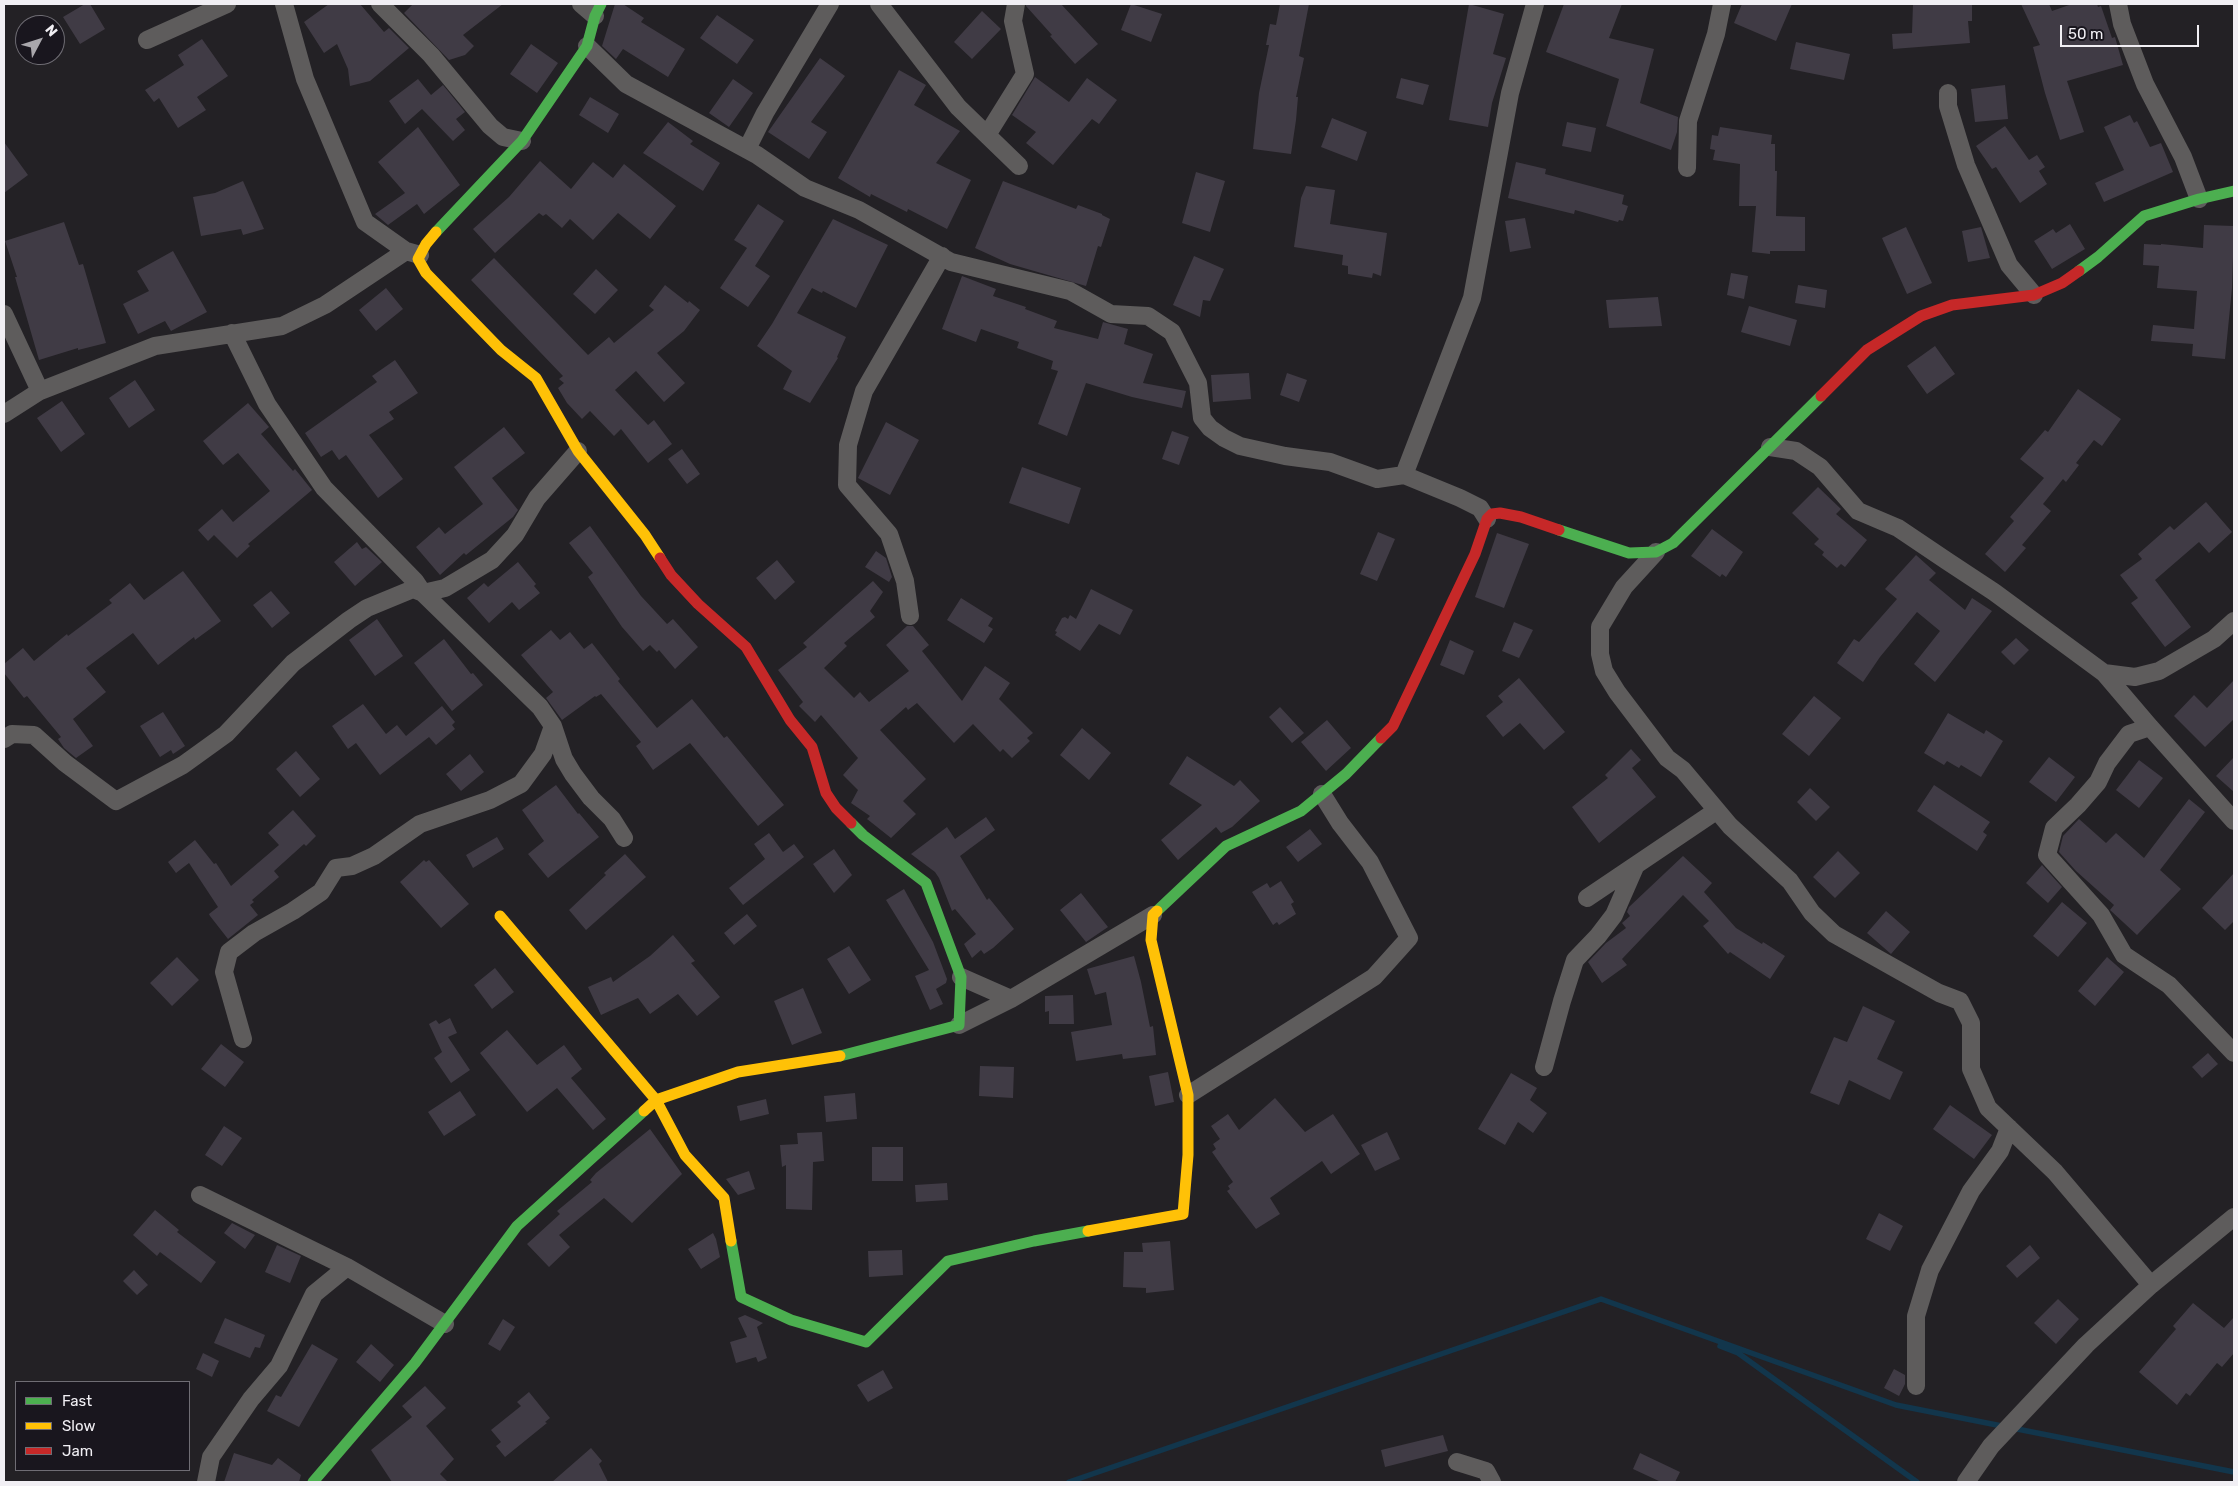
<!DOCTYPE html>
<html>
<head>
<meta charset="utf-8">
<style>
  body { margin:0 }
  #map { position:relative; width:2238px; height:1486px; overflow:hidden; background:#232125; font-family:Rubik,sans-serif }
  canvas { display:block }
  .frame { position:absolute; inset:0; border:5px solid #f1eff4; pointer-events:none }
  .legend { position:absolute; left:15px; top:1381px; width:175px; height:90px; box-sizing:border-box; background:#19161e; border:1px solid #6f6d74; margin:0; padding:6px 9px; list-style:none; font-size:15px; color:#f1eff4 }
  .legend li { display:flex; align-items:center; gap:10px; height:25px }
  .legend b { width:25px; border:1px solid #6f6d74 }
  .north { position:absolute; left:15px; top:15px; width:50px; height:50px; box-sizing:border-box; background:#19161e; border:1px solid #6f6d74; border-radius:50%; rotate:50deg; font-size:14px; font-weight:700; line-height:20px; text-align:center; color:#f1eff4 }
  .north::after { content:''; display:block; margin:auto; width:18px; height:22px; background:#a9a7ac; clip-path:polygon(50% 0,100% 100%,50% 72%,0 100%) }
  .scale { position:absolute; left:2060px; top:25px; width:139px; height:22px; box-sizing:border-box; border:2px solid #f1eff4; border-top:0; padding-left:6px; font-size:15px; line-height:18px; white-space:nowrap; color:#f1eff4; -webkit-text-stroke:4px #19161e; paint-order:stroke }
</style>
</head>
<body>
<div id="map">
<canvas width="2238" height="1486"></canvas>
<div class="frame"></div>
<ul class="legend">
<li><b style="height:6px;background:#4caf50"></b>Fast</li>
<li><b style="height:6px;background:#ffc107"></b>Slow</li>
<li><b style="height:6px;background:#c62828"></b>Jam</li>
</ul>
<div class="north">N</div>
<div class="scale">50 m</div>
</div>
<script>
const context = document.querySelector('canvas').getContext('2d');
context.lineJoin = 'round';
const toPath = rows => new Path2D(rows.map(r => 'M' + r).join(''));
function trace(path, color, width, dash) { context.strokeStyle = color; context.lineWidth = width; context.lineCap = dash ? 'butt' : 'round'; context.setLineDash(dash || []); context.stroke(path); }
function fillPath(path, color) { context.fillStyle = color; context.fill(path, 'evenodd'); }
const stream = toPath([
  [1720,1346,1738,1353,1917,1482],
  [1069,1482,1601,1299,1896,1405,2234,1472]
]);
const building = toPath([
  [85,4,90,4,105,29,80,44,63,17],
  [329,4,360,4,384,32,389,28,409,48,370,81,350,86,348,69,337,44,324,53,304,22],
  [413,4,503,4,463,35,474,46,465,55,449,60,404,13],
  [615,4,623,4,644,18,641,22,685,49,668,77,623,49,616,59,602,46],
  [1026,4,1061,4,1098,44,1075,64,1050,36,1052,35,1026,6],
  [1131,4,1162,14,1151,42,1121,30],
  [1280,4,1309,4,1299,56,1304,58,1296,97,1298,97,1296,120,1291,154,1253,149,1259,93,1269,45,1266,45,1270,24,1276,25],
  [1469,4,1504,14,1493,54,1506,58,1492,103,1488,127,1449,120],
  [1564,4,1622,4,1609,38,1654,49,1640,103,1678,117,1677,132,1671,150,1606,126,1619,79,1546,52],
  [1742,4,1792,4,1776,41,1734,23],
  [1913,4,1972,4,1972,21,1968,21,1970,43,1893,49,1892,34,1912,33],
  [2021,4,2049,4,2052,11,2072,4,2097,4,2098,7,2101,6,2112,38,2115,37,2123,65,2067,81,2084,132,2060,140,2045,93,2033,47,2040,45],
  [982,11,1001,29,972,59,954,42],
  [717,15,754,40,737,64,700,38],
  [202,39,228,76,197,97,206,110,178,128,159,98,154,102,145,90,184,65,178,55],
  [1796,42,1850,54,1844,80,1790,69],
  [531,44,558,63,537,93,510,74],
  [820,58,845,76,811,122,827,132,809,159,768,132],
  [899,70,926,85,914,105,960,131,936,163,971,180,947,229,908,209,907,212,871,194,870,197,838,178],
  [1035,77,1069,102,1087,78,1117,100,1099,124,1092,119,1053,165,1026,143,1036,132,1012,115],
  [1401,78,1429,85,1423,105,1396,98],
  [418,79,431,95,443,85,465,112,456,119,465,130,453,141,422,109,405,124,389,101],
  [733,79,753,93,729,127,709,113],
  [2005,85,2008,119,1975,122,1971,89],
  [590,97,619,114,608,133,579,115],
  [2130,115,2134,123,2137,121,2150,147,2161,143,2173,172,2104,202,2095,183,2124,170,2104,127],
  [1332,118,1367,132,1357,161,1321,147],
  [668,122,693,141,690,144,720,163,703,191,643,153],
  [1567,122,1596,128,1591,152,1562,146],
  [2005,126,2029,160,2037,155,2045,167,2039,171,2047,184,2020,203,1996,167,1992,169,1976,146],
  [418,127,460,185,424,214,417,204,388,225,375,214,405,193,378,162],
  [1720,127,1772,135,1771,144,1775,144,1775,171,1777,171,1776,216,1805,217,1805,251,1770,251,1770,254,1752,252,1756,206,1739,206,1740,164,1713,160,1715,150,1710,149,1712,135,1718,136],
  [4,142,28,175,4,193],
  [540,161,571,189,593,162,613,178,624,164,676,206,650,239,618,213,593,240,570,219,562,228,546,214,543,216,539,213,495,253,473,229,509,197],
  [1516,162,1546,169,1545,174,1624,195,1622,204,1628,206,1623,221,1619,220,1618,222,1575,210,1574,214,1508,198],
  [1196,172,1225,181,1210,232,1182,223],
  [243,181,264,229,243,235,241,229,201,236,193,197,215,193],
  [1003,181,1076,209,1078,205,1102,214,1102,215,1110,219,1101,247,1098,246,1086,286,1010,264,975,248],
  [1306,186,1335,190,1330,224,1387,233,1381,276,1373,273,1372,278,1348,274,1348,266,1342,265,1343,255,1294,247,1301,198],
  [758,204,784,221,755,266,770,276,748,307,720,288,747,248,734,240],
  [1525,218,1531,248,1510,252,1505,221],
  [833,219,888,245,856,308,823,291,822,293,812,288,797,313,846,337,837,357,838,358,810,403,783,389,792,371,757,346,772,324],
  [64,222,79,265,83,264,106,343,78,350,78,348,39,360,15,277,17,277,5,241],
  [2070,224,2085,249,2052,269,2034,241,2053,229,2056,233],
  [2204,225,2234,226,2232,288,2225,359,2192,356,2193,344,2151,341,2153,325,2194,329,2197,291,2157,288,2159,266,2143,265,2144,244,2161,245,2161,244,2203,248],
  [1906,227,1932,283,1907,294,1882,238],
  [1981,227,1990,258,1968,262,1962,231],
  [173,251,207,312,171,331,165,321,138,334,123,304,149,291,137,271],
  [1194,256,1224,269,1210,301,1203,300,1200,317,1173,305],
  [494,258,588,355,609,337,614,343,654,310,649,306,665,285,688,303,689,301,700,310,684,331,657,353,685,383,664,402,636,371,615,390,648,425,654,420,672,444,648,463,621,429,614,436,590,411,582,419,567,403,558,388,564,383,559,379,563,376,471,280],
  [596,269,618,290,595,314,573,294],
  [1731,273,1748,276,1744,299,1727,295],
  [962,276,996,289,993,296,1026,307,1025,309,1057,321,1054,328,1098,339,1103,322,1128,329,1124,344,1153,354,1143,383,1186,391,1182,408,1132,397,1086,383,1067,436,1038,424,1058,371,1051,369,1053,361,1017,348,1019,342,981,329,976,342,942,329],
  [1798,285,1827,290,1825,308,1795,303],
  [386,288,403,309,376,331,359,310],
  [1658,297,1662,326,1609,328,1606,300],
  [1749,306,1797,320,1790,346,1741,332],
  [1935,346,1955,374,1927,394,1907,366],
  [395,360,418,393,389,412,394,419,369,435,403,479,378,498,346,455,339,460,332,450,321,457,305,433,377,382,372,376],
  [1249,373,1251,399,1213,402,1211,375],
  [1287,373,1307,380,1299,402,1280,395],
  [135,380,155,410,129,428,109,398],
  [2078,389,2121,419,2102,446,2094,440,2076,463,2079,465,2066,482,2063,479,2043,504,2051,511,2022,545,2026,548,2005,572,1985,554,2014,521,2010,517,2044,478,2020,459,2045,430,2048,432],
  [62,401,85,434,61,452,37,418],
  [248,403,269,427,261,434,293,471,295,469,312,490,248,544,250,546,237,558,214,535,208,541,198,530,222,509,233,522,270,491,238,453,223,465,203,441],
  [886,422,919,440,890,495,858,478],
  [504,427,525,453,492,478,518,510,513,517,466,555,464,553,440,575,416,547,439,527,445,534,483,504,454,467],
  [1172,431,1189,437,1179,465,1162,459],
  [682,449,700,474,687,484,668,459],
  [1022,467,1081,488,1069,524,1009,503],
  [1818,487,1841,509,1836,514,1867,540,1845,567,1841,564,1837,568,1822,555,1824,552,1814,544,1819,539,1792,513],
  [2206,502,2232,532,2209,553,2199,542,2155,580,2191,627,2165,647,2131,603,2138,598,2120,575,2142,559,2138,554,2170,526,2174,530],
  [590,526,641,596,667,624,673,619,698,647,675,669,659,650,657,652,650,645,643,651,622,627,588,577,593,573,569,543],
  [1712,529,1743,552,1726,577,1722,574,1720,577,1691,556],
  [1378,532,1395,539,1377,581,1360,574],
  [1497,533,1529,544,1504,608,1475,597],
  [357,542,362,549,366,547,382,562,355,586,334,562],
  [876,551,886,558,892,577,889,582,865,567],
  [1916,555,1936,573,1929,580,1965,610,1972,598,1992,611,1935,682,1914,664,1940,631,1917,612,1880,657,1863,682,1837,663,1854,639,1859,642,1897,599,1885,589],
  [777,560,795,582,775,600,756,578],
  [518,562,536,584,534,586,540,593,519,610,512,602,489,623,467,598,484,583,488,587],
  [183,571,221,621,195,640,194,637,158,665,133,633,86,668,106,692,73,719,93,746,76,758,64,748,58,739,61,737,27,696,24,698,4,673,4,664,23,648,34,661,67,634,68,636,112,603,109,600,130,583,144,600],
  [873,581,883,592,870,611,875,617,844,643,847,646,824,668,854,698,860,692,869,702,909,671,886,645,907,626,913,626,929,645,922,651,962,701,985,666,1010,683,999,699,1033,733,1027,738,1030,741,1012,758,1003,749,1000,752,973,724,954,743,917,703,908,710,906,707,880,730,926,779,903,801,916,814,891,838,867,819,870,816,851,803,858,790,843,775,858,758,821,715,815,722,799,706,803,702,778,670,807,647,803,643],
  [1091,589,1133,610,1120,635,1099,624,1080,651,1055,635,1057,632,1055,631,1062,618,1065,617,1068,619,1070,615,1076,619],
  [271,591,290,613,272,628,253,605],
  [961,598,993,618,988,626,993,629,984,643,947,620],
  [377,619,403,656,375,676,349,640],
  [1514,622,1533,630,1519,658,1502,651],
  [551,630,560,640,570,632,584,649,592,643,620,679,618,681,657,728,692,699,724,738,727,736,784,805,758,826,690,743,653,770,636,746,641,742,601,694,596,697,595,696,562,720,546,698,553,692,521,655],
  [2016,638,2029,650,2014,665,2001,652],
  [444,639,471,674,473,673,483,685,452,711,414,663],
  [1450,640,1474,651,1464,675,1440,665],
  [1519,678,1565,732,1544,750,1520,723,1503,737,1486,716,1503,702,1498,696],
  [2234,680,2234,719,2205,747,2174,716,2194,695,2207,708],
  [1814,696,1841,718,1809,756,1782,734],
  [363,704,386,734,397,725,406,736,442,706,455,722,452,725,455,729,436,745,429,737,380,775,356,743,348,749,332,726],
  [1280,707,1304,733,1292,743,1269,717],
  [163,712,185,746,173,754,171,750,160,757,140,726],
  [1948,713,1984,734,1986,730,2003,741,1981,777,1961,765,1959,768,1947,761,1944,765,1924,753],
  [1327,720,1351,748,1326,771,1301,742],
  [1082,728,1111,753,1089,780,1060,755],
  [1631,749,1641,760,1632,768,1656,797,1599,843,1572,807,1608,778,1605,775],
  [296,751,320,779,300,797,276,769],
  [470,754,484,772,461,791,446,774],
  [1187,756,1234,786,1240,780,1260,801,1232,827,1221,833,1216,827,1178,860,1161,840,1202,805,1169,784],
  [2049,757,2075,777,2056,802,2029,782],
  [2234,757,2234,792,2216,776],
  [2139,760,2163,778,2139,808,2116,790],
  [556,785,578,814,579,813,599,837,548,878,528,854,544,841,522,810],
  [1934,785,1990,822,1983,832,1987,835,1977,851,1917,811],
  [1810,788,1830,807,1816,821,1797,802],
  [2189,799,2205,812,2160,870,2181,889,2137,935,2110,910,2114,905,2076,871,2059,852,2063,836,2079,819,2106,843,2116,833,2144,858],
  [293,810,316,836,306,846,304,844,274,871,279,877,252,900,254,902,250,905,258,915,228,939,210,916,209,914,218,907,189,863,176,873,168,862,195,840,214,864,216,863,231,886,279,845,268,833],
  [986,817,995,830,960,856,987,900,989,898,1014,929,993,948,984,954,981,950,972,958,964,944,976,934,955,909,952,911,939,878,935,872,911,854,947,827,955,839],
  [1310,829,1322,844,1298,862,1286,847],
  [769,833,783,852,794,844,804,857,743,905,729,888,765,859,754,844],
  [497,837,504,849,473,868,466,855],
  [834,849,852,875,834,893,813,864],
  [1838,851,1860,873,1835,898,1813,877],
  [625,854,646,877,586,930,569,910,606,875,604,873],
  [1683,856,1712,883,1704,892,1736,928,1762,944,1763,942,1785,956,1770,979,1730,952,1728,954,1703,926,1709,921,1683,895,1622,959,1627,965,1602,983,1588,962,1606,943,1626,928,1622,923,1630,916,1627,912,1629,907],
  [424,860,426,862,429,860,469,904,441,928,400,882],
  [2042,865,2062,887,2048,903,2026,883],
  [2234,873,2234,921,2225,930,2202,908],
  [1281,881,1294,902,1291,904,1296,914,1279,925,1277,922,1273,925,1252,892,1267,883,1270,888],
  [904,889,933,942,947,979,946,983,936,989,943,1004,930,1010,915,976,929,970,886,900],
  [1081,893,1108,927,1086,942,1060,910],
  [2062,902,2087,923,2058,957,2033,936],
  [1886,911,1910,932,1891,954,1867,933],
  [747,914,757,926,734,945,724,933],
  [673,935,695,961,691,963,720,997,697,1016,678,994,650,1014,638,998,601,1015,588,987,611,977,613,982,650,956],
  [849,946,871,980,849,994,827,959],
  [1134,956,1141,982,1150,1027,1153,1026,1156,1055,1123,1059,1122,1054,1076,1061,1071,1032,1112,1025,1106,992,1095,995,1087,969],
  [177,957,199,980,172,1006,150,983],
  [2107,957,2124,972,2095,1006,2078,991],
  [495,968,514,992,492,1009,474,985],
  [803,988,822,1033,792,1045,774,1001],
  [1073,995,1074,1024,1049,1024,1049,1011,1045,1012,1045,996],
  [1863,1006,1895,1021,1877,1059,1903,1072,1890,1100,1849,1080,1839,1105,1810,1093,1834,1037,1847,1042],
  [450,1018,457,1033,448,1037,470,1070,451,1083,434,1058,442,1052,429,1024,436,1020,439,1024],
  [507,1030,537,1065,564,1045,582,1069,571,1078,606,1119,593,1130,557,1088,527,1112,480,1053],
  [221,1044,244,1062,225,1087,201,1069],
  [2208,1053,2218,1064,2202,1078,2192,1067],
  [980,1066,1014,1067,1013,1098,979,1096],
  [1168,1072,1174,1102,1155,1106,1149,1076],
  [1511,1073,1537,1088,1530,1100,1547,1113,1533,1133,1518,1122,1505,1145,1478,1129],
  [460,1091,476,1115,444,1136,428,1112],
  [855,1093,857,1119,826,1122,824,1096],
  [1275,1098,1305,1132,1333,1114,1360,1154,1331,1174,1322,1161,1270,1198,1280,1214,1256,1229,1227,1191,1230,1189,1228,1186,1233,1182,1212,1152,1216,1149,1213,1144,1220,1139,1211,1126,1228,1114,1239,1130],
  [766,1099,769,1114,740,1121,737,1106],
  [1950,1105,1992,1135,1974,1159,1933,1129],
  [224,1126,242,1138,222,1166,205,1155],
  [650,1129,682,1174,632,1223,604,1198,559,1235,570,1247,549,1267,527,1244,560,1214,557,1211,592,1182,590,1180,596,1173],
  [822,1132,824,1161,813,1162,812,1210,786,1209,786,1165,782,1167,780,1145,798,1144,797,1133],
  [1387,1132,1400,1159,1375,1171,1361,1145],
  [872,1147,903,1147,903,1181,872,1181],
  [749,1171,755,1189,738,1195,726,1179],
  [947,1183,948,1200,916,1202,915,1185],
  [155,1210,179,1230,177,1232,216,1262,201,1283,160,1252,157,1256,133,1235],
  [1879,1213,1903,1226,1890,1251,1866,1239],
  [232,1223,255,1235,245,1249,224,1233],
  [713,1233,716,1239,720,1257,701,1269,688,1249],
  [1170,1241,1174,1290,1146,1293,1146,1288,1123,1287,1124,1252,1143,1252,1142,1243],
  [277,1245,301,1256,290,1283,265,1272],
  [2030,1245,2040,1258,2017,1278,2006,1266],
  [902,1250,903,1275,869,1277,868,1251],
  [134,1270,148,1285,137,1295,123,1281],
  [2058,1299,2079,1319,2056,1344,2034,1323],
  [2193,1303,2224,1328,2234,1317,2234,1353,2222,1367,2217,1363,2190,1396,2186,1393,2177,1405,2139,1372,2176,1329,2173,1326],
  [745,1315,763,1323,757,1327,767,1358,758,1362,756,1357,736,1363,730,1342,747,1337,738,1318],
  [225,1318,265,1335,260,1348,255,1347,250,1358,214,1343],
  [503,1319,515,1327,500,1351,488,1344],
  [312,1344,338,1359,299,1427,267,1411,276,1395,281,1397],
  [371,1344,394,1365,380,1382,356,1362],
  [203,1353,219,1361,212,1377,196,1369],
  [1894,1369,1905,1375,1905,1384,1899,1396,1884,1388],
  [883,1370,893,1388,868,1402,857,1385],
  [425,1386,446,1408,426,1426,454,1459,440,1474,448,1482,392,1482,371,1450,412,1417,402,1406],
  [529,1392,550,1418,545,1422,547,1423,505,1457,496,1446,501,1442,491,1430,521,1406,517,1402],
  [1443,1435,1448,1451,1385,1467,1381,1450],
  [591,1448,602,1461,599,1464,608,1482,552,1482],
  [234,1453,272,1465,278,1458,301,1475,299,1482,224,1482],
  [1640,1453,1680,1472,1675,1482,1661,1482,1633,1469]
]);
const street = toPath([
  [284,4,305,79,365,222,406,251],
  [380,4,431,55,490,126,503,137,522,141],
  [581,4,595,16],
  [879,4,958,107,1019,166],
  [2118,4,2122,24,2145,84,2183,157,2199,199],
  [147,40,227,4],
  [587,46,626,84,757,155,805,188,859,210,951,262,1070,291,1111,314,1148,316,1172,332,1198,383,1202,418,1210,428,1224,438,1240,446,1285,456,1330,462,1377,479,1404,475,1460,498,1480,508,1487,519],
  [1948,93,1948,106,1966,165,2009,265,2034,295],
  [987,135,1025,74,1013,21,1016,4],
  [747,149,765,113,830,4],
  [1687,168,1688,121,1716,34,1722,4],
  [4,314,40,391],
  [232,333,267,404,324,488,415,581,423,593,540,707,553,726,564,759,573,774,591,798,612,819,624,838],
  [4,414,40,391,155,346,282,326,325,305,406,251,420,255],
  [1770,447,1796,451,1820,467,1858,511,1898,528,1947,561,1994,592,2104,673,2135,677,2159,671,2214,639,2234,621],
  [1404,475,1472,298,1510,93,1535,4],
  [1656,552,1624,587,1600,627,1600,654,1604,671,1617,692,1667,758,1683,770,1730,826,1790,881,1812,913,1834,934,1939,993,1960,1001,1971,1023,1971,1069,1988,1108,2055,1172,2151,1285],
  [910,616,905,581,889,534,847,485,848,445,864,391,942,256],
  [2104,673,2150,727,2234,821],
  [2150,727,2129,734,2107,763,2098,782,2078,805,2054,828,2047,855,2101,915,2124,955,2169,985,2234,1053],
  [4,739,12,734,34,735,65,763,116,801,183,765,226,734,293,663,349,620,367,608,413,589,423,593,445,588,492,560,515,535,537,498,578,451],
  [1587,898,1716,811],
  [961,977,1011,999],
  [959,1025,1011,999,1153,915],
  [243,1039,224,972,229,952,254,933,293,911,321,892,336,868,352,866,374,856,420,824,490,800,521,784,543,754,553,726],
  [1544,1067,1562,1001,1575,960,1598,936,1614,915,1635,867],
  [1188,1095,1374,977,1409,938,1370,862,1340,823,1322,794],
  [200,1195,347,1267,445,1324],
  [1916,1386,1916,1316,1930,1270,1971,1191,2000,1151,2009,1128],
  [1457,1462,1486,1471,1492,1482],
  [206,1482,211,1457,251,1399,279,1366,314,1294,347,1267],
  [1966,1482,1991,1446,2086,1345,2151,1285,2234,1217]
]);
const fast = toPath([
  [436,232,522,141,587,46,595,16,601,4],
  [2079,271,2098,257,2144,216,2199,199,2234,191],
  [1559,530,1629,553,1656,552,1673,543,1821,396],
  [1157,911,1226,846,1301,811,1346,774,1381,738],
  [840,1056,959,1025,961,977,926,883,863,835,851,823],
  [731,1241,741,1297,791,1320,866,1342,948,1261,1034,1241,1088,1231],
  [313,1482,415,1363,517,1226,644,1111]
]);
const slow = toPath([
  [436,232,426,244,418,259,426,273,501,350,536,378,578,451,645,535,660,558],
  [500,916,656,1100,685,1155,724,1198,731,1241],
  [644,1111,656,1100,738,1072,840,1056],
  [1088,1231,1183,1214,1188,1155,1188,1095,1151,940,1153,915,1157,911]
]);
const jam = toPath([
  [1821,396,1867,350,1921,316,1952,305,2034,295,2062,283,2079,271],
  [660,558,671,575,698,604,746,647,790,720,812,747,826,793,836,808,851,823],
  [1381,738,1393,726,1475,554,1487,519,1492,514,1500,513,1521,517,1559,530]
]);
trace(stream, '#12364c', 5.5);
fillPath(building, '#403b45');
trace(street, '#5e5c5c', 18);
trace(fast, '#4caf50', 11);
trace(slow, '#ffc107', 11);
trace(jam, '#c62828', 11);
</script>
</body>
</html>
